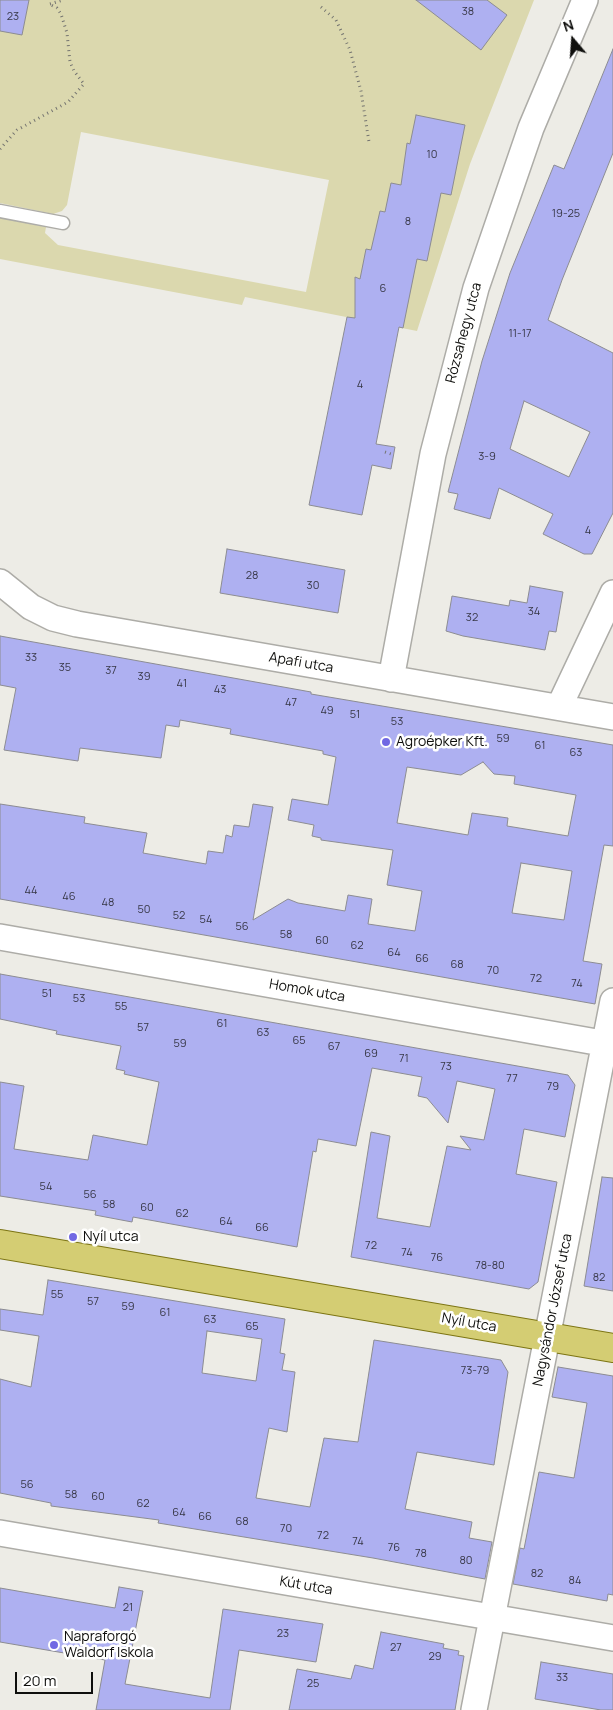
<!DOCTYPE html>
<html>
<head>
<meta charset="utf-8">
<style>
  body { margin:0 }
  #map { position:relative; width:613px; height:1710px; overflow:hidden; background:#edece6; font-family:Manrope,sans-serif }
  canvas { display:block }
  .north { position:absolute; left:548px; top:15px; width:50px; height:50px; -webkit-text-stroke:4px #fffffe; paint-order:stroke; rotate:342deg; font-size:14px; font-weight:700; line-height:20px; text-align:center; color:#0f0f0d }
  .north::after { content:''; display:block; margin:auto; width:18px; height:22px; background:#0f0f0d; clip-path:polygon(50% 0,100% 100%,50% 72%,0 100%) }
  .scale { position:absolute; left:15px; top:1672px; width:78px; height:22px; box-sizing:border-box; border:2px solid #0f0f0d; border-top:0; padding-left:6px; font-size:15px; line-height:18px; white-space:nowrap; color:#0f0f0d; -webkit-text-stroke:4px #fffffe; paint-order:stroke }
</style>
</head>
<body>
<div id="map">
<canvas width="613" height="1710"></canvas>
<div class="north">N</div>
<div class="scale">20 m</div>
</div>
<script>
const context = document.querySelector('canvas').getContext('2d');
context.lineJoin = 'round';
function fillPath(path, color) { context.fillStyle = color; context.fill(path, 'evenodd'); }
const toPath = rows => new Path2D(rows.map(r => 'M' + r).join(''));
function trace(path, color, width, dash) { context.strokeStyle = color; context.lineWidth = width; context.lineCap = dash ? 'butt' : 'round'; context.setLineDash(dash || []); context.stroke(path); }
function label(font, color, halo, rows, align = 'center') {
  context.font = font + ' Manrope,sans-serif'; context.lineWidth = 5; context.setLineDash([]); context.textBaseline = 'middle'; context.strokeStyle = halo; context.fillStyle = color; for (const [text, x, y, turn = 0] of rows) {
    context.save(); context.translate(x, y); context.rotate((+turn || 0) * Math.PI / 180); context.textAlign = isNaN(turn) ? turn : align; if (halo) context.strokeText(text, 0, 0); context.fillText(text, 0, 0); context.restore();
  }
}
const green = toPath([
  [0,0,534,0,470,164,417,331,245,297,242,305,0,259,0,218,46,227,45,233,58,245,306,292,329,180,81,132,67,205,62,211,53,214,0,203]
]);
const building = toPath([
  [0,0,29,0,22,35,0,31,0,0],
  [416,0,487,0,507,15,481,50,416,0],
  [613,49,613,153,562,280,548,320,613,353,613,513,592,554,584,554,543,534,553,514,499,488,490,519,454,509,458,494,448,492,482,361,510,273,554,165,564,169,613,49],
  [524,401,590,432,569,477,510,449,524,401],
  [416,115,465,125,451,195,441,193,427,261,417,259,403,328,399,327,376,444,395,447,391,469,372,465,362,515,309,505,347,317,355,318,355,277,360,279,366,249,371,250,380,211,385,212,391,183,401,185,407,143,410,144,416,115],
  [227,549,345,570,338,613,220,593,227,549],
  [530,586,563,592,556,632,549,631,545,650,463,636,446,631,452,596,509,606,510,600,527,603,530,586],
  [0,636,311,692,311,694,613,745,613,846,604,845,583,961,602,964,595,1004,0,899,0,804,85,817,84,823,147,833,143,853,206,864,208,851,223,853,226,835,232,837,234,825,249,827,253,804,273,807,253,920,288,899,298,903,345,911,348,895,372,899,368,924,415,931,422,891,387,885,393,850,321,840,321,838,312,836,314,825,288,820,292,799,328,805,336,757,323,754,323,751,230,734,231,729,180,720,179,727,166,725,161,758,80,748,78,761,4,750,16,688,0,685,0,636],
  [483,762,494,774,515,776,514,784,576,795,568,836,507,826,508,818,472,813,468,835,397,823,407,767,461,775,483,762],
  [521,863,572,871,564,920,512,913,521,863],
  [0,974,568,1075,575,1085,565,1137,524,1129,516,1174,557,1182,538,1282,529,1289,351,1257,371,1132,390,1136,377,1218,430,1227,447,1146,471,1150,460,1136,484,1140,495,1089,457,1081,448,1123,427,1098,418,1096,422,1077,372,1068,356,1146,318,1139,316,1152,313,1151,297,1247,133,1217,132,1222,95,1215,96,1211,0,1196,0,1082,24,1086,14,1149,88,1160,93,1135,147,1145,159,1082,124,1074,125,1071,116,1069,121,1046,56,1034,57,1031,0,1019,0,974],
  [602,1177,613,1178,613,1291,584,1286,602,1177],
  [48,1280,285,1319,280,1353,285,1354,282,1370,295,1372,287,1432,269,1428,256,1498,310,1507,324,1438,358,1442,374,1340,501,1360,508,1372,494,1465,417,1452,405,1509,472,1522,469,1538,492,1542,485,1579,373,1558,158,1523,159,1520,51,1506,51,1503,0,1493,0,1379,31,1387,39,1336,0,1330,0,1309,43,1315,48,1280],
  [207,1331,262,1339,256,1381,202,1373,207,1331],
  [558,1367,613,1376,613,1595,608,1594,607,1601,513,1584,520,1548,524,1549,539,1472,574,1478,587,1403,552,1397,558,1367],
  [119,1587,143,1591,125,1684,210,1698,223,1609,323,1624,316,1662,239,1650,230,1710,96,1710,105,1660,0,1642,0,1588,115,1608,119,1587],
  [381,1632,444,1644,443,1648,459,1651,458,1655,464,1656,455,1710,289,1710,297,1669,351,1679,355,1665,373,1669,381,1632],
  [541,1662,613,1674,613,1710,601,1710,535,1699,541,1662]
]);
const path = toPath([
  [50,4,63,0],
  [321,7,336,20,350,50,361,91,369,142],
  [0,149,17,130,68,102,84,84,74,71,70,62,67,33,61,14,57,8,49,4],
  [385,452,391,454]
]);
const service = toPath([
  [0,211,63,223]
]);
const minor = toPath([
  [0,582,31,607,53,618,77,624,613,717],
  [391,679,433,454,476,288,531,128,585,0],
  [559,707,613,593],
  [0,937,613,1045],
  [0,1533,613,1638],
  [474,1710,613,1001]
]);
const primary = toPath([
  [0,1244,613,1348]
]);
const markers = [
  [386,742,5,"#7168e3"],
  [73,1237,5,"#7168e3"],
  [54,1645,5,"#7168e3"]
];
const numberNames = [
  ["38",468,12],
  ["23",13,17],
  ["10",432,155],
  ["19-25",566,214],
  ["8",408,222],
  ["6",383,289],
  ["11-17",520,334],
  ["4",360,385],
  ["3-9",487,457],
  ["4",588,531],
  ["28",252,576],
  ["30",313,586],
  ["34",534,612],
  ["32",472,618],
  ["33",31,658],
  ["35",65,668],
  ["37",111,671],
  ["39",144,677],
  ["41",182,684],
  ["43",220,690],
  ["47",291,703],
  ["49",327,711],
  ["51",355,715],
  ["53",397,722],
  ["59",503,739],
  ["61",540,746],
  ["63",576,753],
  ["44",31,891],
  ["46",69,897],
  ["48",108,903],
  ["50",144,910],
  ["52",179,916],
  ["54",206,920],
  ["56",242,927],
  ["58",286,935],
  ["60",322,941],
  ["62",357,946],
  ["64",394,953],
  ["66",422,959],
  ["68",457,965],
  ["70",493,971],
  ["72",536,979],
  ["74",577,984],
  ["51",47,994],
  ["53",79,999],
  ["55",121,1007],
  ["61",222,1024],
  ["57",143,1028],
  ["63",263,1033],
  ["65",299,1041],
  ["59",180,1044],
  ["67",334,1047],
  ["69",371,1054],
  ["71",404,1059],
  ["73",446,1067],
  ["77",512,1079],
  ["79",553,1087],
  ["54",46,1187],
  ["56",90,1195],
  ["58",109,1205],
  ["60",147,1208],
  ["62",182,1214],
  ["64",226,1222],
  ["66",262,1228],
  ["72",371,1246],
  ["74",407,1253],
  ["76",437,1258],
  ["78-80",490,1266],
  ["82",599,1278],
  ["55",57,1295],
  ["57",93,1302],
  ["59",128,1307],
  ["61",165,1313],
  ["63",210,1320],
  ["65",252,1327],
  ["73-79",475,1371],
  ["56",27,1485],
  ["58",71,1495],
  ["60",98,1497],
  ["62",143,1504],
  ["64",179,1513],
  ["66",205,1517],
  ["68",242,1522],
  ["70",286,1529],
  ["72",323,1536],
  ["74",358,1542],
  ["76",394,1548],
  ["78",421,1554],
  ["80",466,1561],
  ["82",537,1574],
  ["84",575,1581],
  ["21",128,1608],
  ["23",283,1634],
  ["27",396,1648],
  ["29",435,1657],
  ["33",562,1678],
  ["25",313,1684]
];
const streetNames = [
  ["Rózsahegy utca",464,333,-75],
  ["Apafi utca",301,663,10],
  ["Homok utca",307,991,10],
  ["Nagysándor József utca",553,1310,-79],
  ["Nyíl utca",469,1323,10],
  ["Kút utca",306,1586,10]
];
const poiNames = [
  ["Agroépker Kft.",396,742],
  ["Nyíl utca",83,1237],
  ["Napraforgó",64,1637],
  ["Waldorf Iskola",64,1653]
];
fillPath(green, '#dbd8ae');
fillPath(building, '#aeb0f1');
trace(building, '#8c8c92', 1);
trace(service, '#adaca7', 15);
trace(minor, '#adaca7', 28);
trace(primary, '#7c7413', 30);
trace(path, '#747470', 3, [1, 4]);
trace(service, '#fff', 12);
trace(minor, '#fff', 25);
trace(primary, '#d4cd73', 28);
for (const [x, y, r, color] of markers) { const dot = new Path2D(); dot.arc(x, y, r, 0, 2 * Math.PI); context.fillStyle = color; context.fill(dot); trace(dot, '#fffffe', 2); }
label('11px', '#373746', null, numberNames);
label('14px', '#0f0f0d', '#fffffe', streetNames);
label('14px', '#0f0f0d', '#fffffe', poiNames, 'left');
</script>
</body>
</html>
